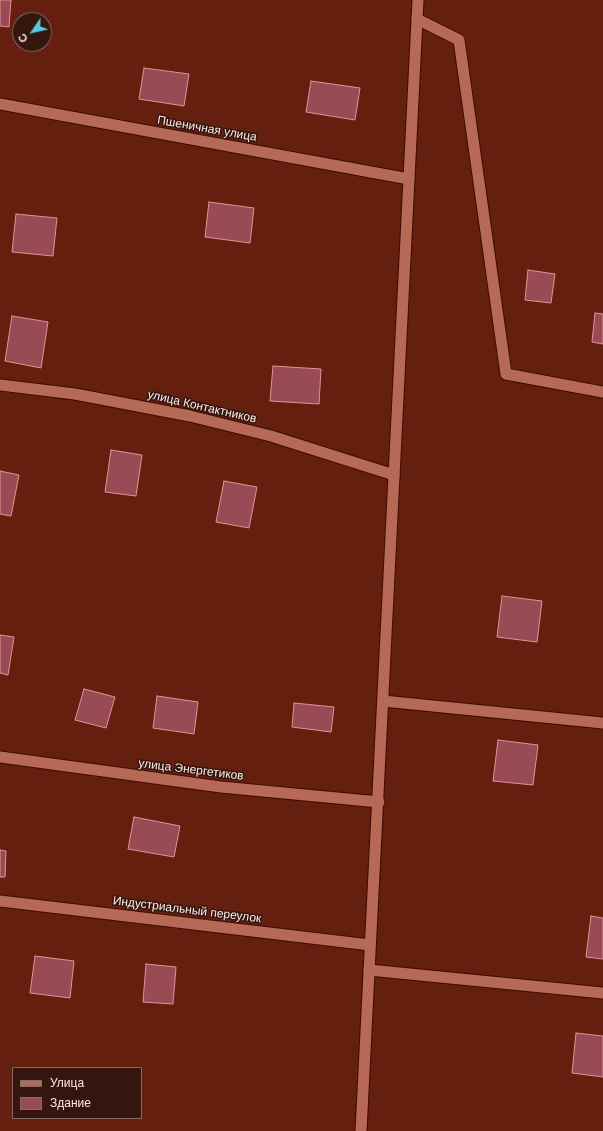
<!DOCTYPE html>
<html>
<head>
<meta charset="utf-8">
<style>
  body { margin:0 }
  #map { position:relative; width:603px; height:1131px; overflow:hidden; background:#641f0f; font-family:Arial,sans-serif }
  canvas { display:block }
  .legend { position:absolute; left:12px; top:1067px; width:130px; height:52px; box-sizing:border-box; background:#35160f; border:1px solid #856b65; margin:0; padding:5px 7px; list-style:none; font-size:12px; color:#fdebe7 }
  .legend li { display:flex; align-items:center; gap:8px; height:20px }
  .legend b { width:20px; border:1px solid #856b65 }
  .north { position:absolute; left:12px; top:12px; width:40px; height:40px; box-sizing:border-box; background:#35160f; border:1px solid #856b65; border-radius:50%; rotate:236deg; font-size:11px; font-weight:700; line-height:16px; text-align:center; color:#fdebe7 }
  .north::after { content:''; display:block; margin:auto; width:14px; height:18px; background:#57c9e1; clip-path:polygon(50% 0,100% 100%,50% 72%,0 100%) }
</style>
</head>
<body>
<div id="map">
<canvas width="603" height="1131"></canvas>
<ul class="legend">
<li><b style="height:5px;background:#b66957"></b>Улица</li>
<li><b style="height:11px;background:#984b54"></b>Здание</li>
</ul>
<div class="north">С</div>
</div>
<script>
const context = document.querySelector('canvas').getContext('2d');
context.lineJoin = 'round';
function fillPath(path, color) { context.fillStyle = color; context.fill(path, 'evenodd'); }
const toPath = rows => new Path2D(rows.map(r => 'M' + r).join(''));
function trace(path, color, width, dash) { context.strokeStyle = color; context.lineWidth = width; context.lineCap = dash ? 'butt' : 'round'; context.setLineDash(dash || []); context.stroke(path); }
function label(font, color, halo, rows, align = 'center') {
  context.font = font + ' Arial,sans-serif'; context.lineWidth = 3; context.setLineDash([]); context.textBaseline = 'middle'; context.strokeStyle = halo; context.fillStyle = color; for (const [text, x, y, turn = 0] of rows) {
    context.save(); context.translate(x, y); context.rotate((+turn || 0) * Math.PI / 180); context.textAlign = isNaN(turn) ? turn : align; if (halo) context.strokeText(text, 0, 0); context.fillText(text, 0, 0); context.restore();
  }
}
const building = toPath([
  [0,0,11,0,9,27,0,26,0,0],
  [144,68,189,74,184,106,139,99,144,68],
  [311,81,360,88,355,120,306,112,311,81],
  [209,202,254,208,250,243,205,237,209,202],
  [16,214,57,218,53,256,12,252,16,214],
  [528,270,555,274,551,303,525,300,528,270],
  [595,313,603,314,603,344,592,342,595,313],
  [12,316,48,322,41,368,5,361,12,316],
  [273,366,321,369,319,404,270,401,273,366],
  [111,450,142,455,136,496,105,492,111,450],
  [0,471,19,475,11,516,0,514,0,471],
  [224,481,257,487,249,528,216,522,224,481],
  [502,596,542,601,537,642,497,637,502,596],
  [0,635,14,637,8,675,0,673,0,635],
  [84,689,115,697,106,728,75,720,84,689],
  [157,696,198,702,194,734,153,728,157,696],
  [294,703,334,707,331,732,292,727,294,703],
  [498,740,538,745,533,785,493,781,498,740],
  [134,817,180,826,174,857,128,849,134,817],
  [0,850,6,851,5,877,0,877,0,850],
  [591,916,603,918,603,959,586,957,591,916],
  [35,956,74,961,70,998,30,993,35,956],
  [146,964,176,967,173,1004,143,1002,146,964],
  [576,1033,603,1036,603,1077,572,1073,576,1033]
]);
const service = toPath([
  [417,19,459,40,506,374,603,392],
  [383,701,603,723],
  [369,970,603,993]
]);
const minor = toPath([
  [0,104,409,179],
  [0,385,75,394,190,416,271,436,394,475],
  [0,757,221,787,379,802],
  [0,901,370,945]
]);
const tertiary = toPath([
  [361,1131,418,0]
]);
const streetNames = [
  ["Пшеничная улица",207,129,10],
  ["улица Контактников",202,407,13],
  ["улица Энергетиков",191,770,7],
  ["Индустриальный переулок",187,910,7]
];
fillPath(building, '#984b54');
trace(building, '#e69198', 1);
trace(service, '#3f0b02', 13);
trace(minor, '#3f0b02', 13);
trace(tertiary, '#3f0b02', 13);
trace(service, '#b66957', 11);
trace(minor, '#b66957', 11);
trace(tertiary, '#b66957', 11);
label('12px', '#fdebe7', '#35160f', streetNames);
</script>
</body>
</html>
